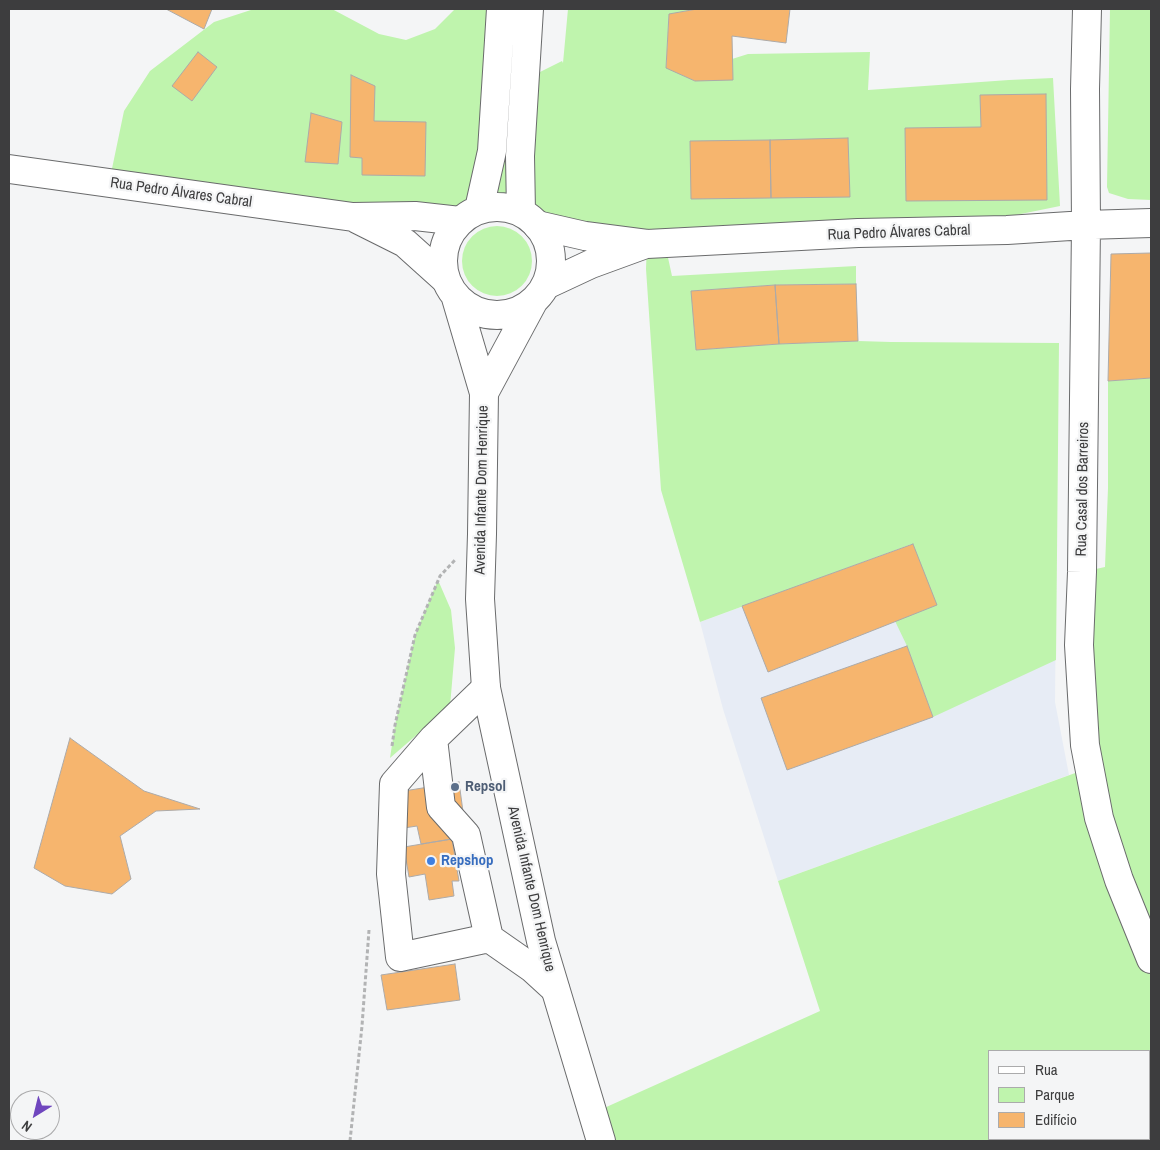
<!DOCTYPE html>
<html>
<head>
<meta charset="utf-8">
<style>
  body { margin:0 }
  #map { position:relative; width:1160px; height:1150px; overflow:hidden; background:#f4f5f6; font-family:"Archivo Narrow",sans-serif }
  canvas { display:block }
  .frame { position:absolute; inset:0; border:10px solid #3d3d3e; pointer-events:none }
  .legend { position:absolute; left:988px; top:1050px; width:162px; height:90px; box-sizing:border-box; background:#f4f5f6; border:1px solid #ababac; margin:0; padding:6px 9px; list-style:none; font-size:15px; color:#3d3d3e }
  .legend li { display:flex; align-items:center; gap:10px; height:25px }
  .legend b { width:25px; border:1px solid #ababac }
  .north { position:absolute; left:10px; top:1090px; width:50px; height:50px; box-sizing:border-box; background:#f4f5f6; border:1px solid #ababac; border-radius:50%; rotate:216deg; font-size:14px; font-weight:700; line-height:20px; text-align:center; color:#3d3d3e }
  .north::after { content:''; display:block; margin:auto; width:18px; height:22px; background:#6f46be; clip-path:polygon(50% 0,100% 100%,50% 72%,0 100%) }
</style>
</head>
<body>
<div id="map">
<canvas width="1160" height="1150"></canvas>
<div class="frame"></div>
<ul class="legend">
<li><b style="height:6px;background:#fff"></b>Rua</li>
<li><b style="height:14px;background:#bff4ad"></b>Parque</li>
<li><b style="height:14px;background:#f6b56e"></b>Edifício</li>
</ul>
<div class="north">N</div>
</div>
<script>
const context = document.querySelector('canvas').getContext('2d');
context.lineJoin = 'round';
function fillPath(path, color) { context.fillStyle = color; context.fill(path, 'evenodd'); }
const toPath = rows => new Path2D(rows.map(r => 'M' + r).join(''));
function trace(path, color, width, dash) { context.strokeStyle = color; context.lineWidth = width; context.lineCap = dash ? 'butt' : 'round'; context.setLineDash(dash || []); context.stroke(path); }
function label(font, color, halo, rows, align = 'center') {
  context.font = font + ' "Archivo Narrow",sans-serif'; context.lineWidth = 4.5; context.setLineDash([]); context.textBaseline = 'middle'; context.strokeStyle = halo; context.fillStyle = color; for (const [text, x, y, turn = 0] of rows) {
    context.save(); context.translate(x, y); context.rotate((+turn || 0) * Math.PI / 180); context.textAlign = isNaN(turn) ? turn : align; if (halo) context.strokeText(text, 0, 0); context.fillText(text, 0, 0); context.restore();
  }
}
const built = toPath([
  [1057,491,1055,702,1069,775,778,881,723,709,700,622]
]);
const green = toPath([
  [254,9,332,9,379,34,406,40,435,29,455,9,501,9,469,214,109,183,124,111,150,71,214,22],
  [514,9,523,9,508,202,500,201,492,203],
  [568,9,697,9,669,15,666,67,695,81,732,59,748,54,870,52,868,90,1009,80,1053,78,1060,206,1011,216,673,228,671,243,665,244,672,276,856,266,856,284,775,285,692,291,696,350,778,344,858,341,891,342,1059,343,1056,660,933,717,907,646,895,621,936,605,912,544,700,622,661,490,646,269,647,244,537,225,533,181,534,75,562,61,563,63],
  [1110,9,1151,9,1151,200,1128,199,1109,193,1107,187],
  '462 261a35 35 0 1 1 70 0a35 35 0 1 1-70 0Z',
  [1151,378,1151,1141,601,1141,593,1113,820,1011,778,881,1089,768,1082,572,1105,567,1108,488,1108,381],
  [989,1051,1149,1051,1149,1139,989,1139],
  [438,580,451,610,455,648,449,718,420,732,390,758,395,725,415,635]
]);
const building = toPath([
  [166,9,212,9,204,29,166,9],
  [697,9,790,9,786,43,732,36,733,80,695,81,666,68,669,14,697,9],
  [198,52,217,67,192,101,172,86,198,52],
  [351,75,375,86,374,121,426,122,425,176,362,175,362,158,350,157,351,75],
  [1046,94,1047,200,906,201,905,128,981,127,980,95,1046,94],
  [311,113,342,122,338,164,305,162,311,113],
  [848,138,850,197,771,198,770,140,848,138],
  [770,140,771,198,691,199,690,141,770,140],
  [1151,253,1151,378,1108,381,1111,254,1151,253],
  [856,284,858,341,779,344,775,285,856,284],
  [775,285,779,344,696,350,691,291,775,285],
  [913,544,937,605,768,672,742,606,913,544],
  [907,646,933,717,787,770,761,698,907,646],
  [70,738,144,791,200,809,156,811,120,836,131,879,112,894,65,886,34,868,70,738],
  [459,782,464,819,452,839,421,844,417,826,404,828,398,792,459,782],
  [452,839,459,881,452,881,454,896,429,900,425,874,409,877,404,847,452,839],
  [455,964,460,1000,387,1010,381,975,455,964]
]);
const path = toPath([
  [392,746,395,725,415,635,440,576,455,560],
  [350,1141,362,1026,369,930]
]);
const minor = toPath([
  [1087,9,1085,89,1086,225,1082,572,1079,645,1085,745,1099,818,1119,880,1151,959],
  [9,169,353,217,415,216,460,221],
  [357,219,405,243,445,279],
  [537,225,585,236,647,244,858,233,1007,230,1086,225,1151,223],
  [546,285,591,264,643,245],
  [486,688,433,739,394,784,391,874,400,957,489,938],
  [433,739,441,807,466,835,489,938,532,968,555,989]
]);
const major = toPath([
  '443 261a54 54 0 1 1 108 0a54 54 0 1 1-108 0Z',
  [479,209,492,151,501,9],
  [521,212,520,156,529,9],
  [456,298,484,393,482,534,480,599,486,688,541,941,601,1141],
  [484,393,533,302]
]);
const markers = [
  [455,787,5,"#5c6f8a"],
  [431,861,5,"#3f7fe0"]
];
const streetNames = [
  ["Rua Pedro Álvares Cabral",181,193,8],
  ["Rua Pedro Álvares Cabral",899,233,-2],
  ["Rua Casal dos Barreiros",1083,489,-89],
  ["Avenida Infante Dom Henrique",482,490,-89],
  ["Avenida Infante Dom Henrique",531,889,77]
];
const serviceNames = [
  ["Repsol",465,787]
];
const shopNames = [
  ["Repshop",441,861]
];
fillPath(built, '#e7ecf5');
fillPath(green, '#bff4ad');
fillPath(building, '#f6b56e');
trace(building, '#acaaa9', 1);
trace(minor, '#6a6b6c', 30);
trace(major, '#6a6b6c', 30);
trace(path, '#b2b3b4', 3, [4, 2.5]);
trace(minor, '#fff', 28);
trace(major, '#fff', 28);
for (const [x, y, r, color] of markers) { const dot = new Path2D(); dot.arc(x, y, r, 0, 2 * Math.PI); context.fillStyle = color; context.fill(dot); trace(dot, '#f4f5f6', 2); }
label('15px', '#3d3d3e', '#f4f5f6', streetNames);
label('bold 15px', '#4e5e75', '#f4f5f6', serviceNames, 'left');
label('bold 15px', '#366cbe', '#f4f5f6', shopNames, 'left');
</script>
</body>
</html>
